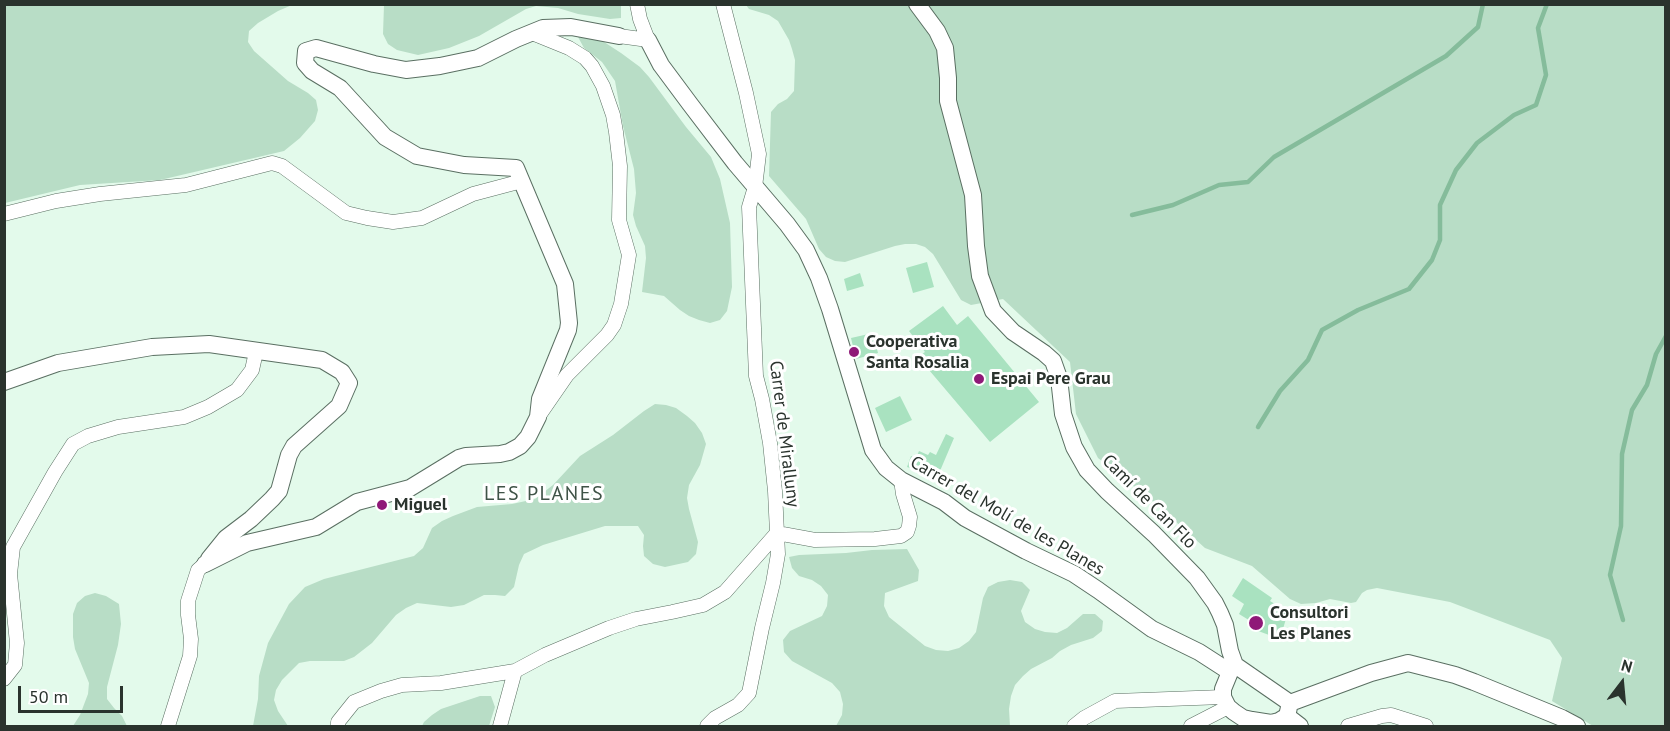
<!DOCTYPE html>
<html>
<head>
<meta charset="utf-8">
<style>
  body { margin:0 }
  #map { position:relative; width:1670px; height:731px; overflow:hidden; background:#e3faeb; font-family:"PT Sans",sans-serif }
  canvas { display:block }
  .frame { position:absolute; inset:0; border:6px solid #2a332d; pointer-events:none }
  .north { position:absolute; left:1592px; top:653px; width:60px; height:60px; -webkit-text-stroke:4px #fff; paint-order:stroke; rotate:16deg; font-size:16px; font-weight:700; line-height:24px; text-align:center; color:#2a332d }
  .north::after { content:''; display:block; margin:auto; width:21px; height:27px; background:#2a332d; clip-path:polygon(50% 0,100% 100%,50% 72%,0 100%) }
  .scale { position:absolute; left:18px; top:686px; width:105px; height:27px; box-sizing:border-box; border:3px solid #2a332d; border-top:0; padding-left:8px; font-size:18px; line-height:21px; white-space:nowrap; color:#2a332d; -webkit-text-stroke:4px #fff; paint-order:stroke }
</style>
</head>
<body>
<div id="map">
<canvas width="1670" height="731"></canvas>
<div class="frame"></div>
<div class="north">N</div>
<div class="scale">50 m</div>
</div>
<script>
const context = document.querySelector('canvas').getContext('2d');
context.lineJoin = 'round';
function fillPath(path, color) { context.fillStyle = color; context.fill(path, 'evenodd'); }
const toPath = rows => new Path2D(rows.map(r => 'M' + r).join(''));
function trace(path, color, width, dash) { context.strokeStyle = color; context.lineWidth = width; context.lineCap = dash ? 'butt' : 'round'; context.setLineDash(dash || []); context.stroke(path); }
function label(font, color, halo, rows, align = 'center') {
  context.font = font + ' "PT Sans",sans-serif'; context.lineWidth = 6; context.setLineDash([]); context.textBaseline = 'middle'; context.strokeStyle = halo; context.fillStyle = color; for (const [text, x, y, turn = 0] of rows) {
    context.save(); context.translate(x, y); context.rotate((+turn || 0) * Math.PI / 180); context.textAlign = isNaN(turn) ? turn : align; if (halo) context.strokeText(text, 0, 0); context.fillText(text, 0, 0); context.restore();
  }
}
const green = toPath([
  [621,4,621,18,610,19,578,14,558,8,536,6,526,9,479,36,449,48,418,55,397,50,388,44,383,34,384,5],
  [4,5,292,5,278,11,258,23,249,31,248,42,254,51,288,81,308,93,316,100,318,110,315,121,300,138,284,151,160,180,80,185,5,203],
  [746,5,1665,5,1665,726,1593,726,1552,701,1562,658,1550,640,1450,602,1377,588,1367,590,1362,593,1356,602,1351,603,1330,599,1316,603,1301,604,1290,599,1252,566,1205,548,1156,504,1098,458,1076,414,1070,362,1003,299,971,305,961,300,933,254,925,247,916,244,905,244,895,246,845,262,835,261,826,257,819,249,806,219,769,176,771,112,778,104,787,99,794,91,795,60,792,49,789,40,778,21,769,15,749,9],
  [578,37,590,37,601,40,621,53,640,67,649,77,686,127,711,157,720,179,730,223,732,287,727,311,720,320,710,323,699,320,689,316,680,310,664,296,642,292,646,258,645,246,636,226,633,215,636,193,634,169,623,126,615,81,602,62,584,48],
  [655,404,666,405,676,408,687,416,695,423,702,433,706,444,700,465,689,485,687,498,689,509,698,542,696,554,688,562,665,567,653,564,644,556,643,546,644,535,638,526,605,526,543,545,524,554,519,565,514,587,505,596,495,595,484,595,464,605,451,607,417,603,406,608,396,615,372,643,354,657,344,661,310,661,299,663,282,680,276,690,274,700,278,711,288,726,253,726,258,699,259,676,268,643,289,604,305,587,324,579,414,556,423,548,432,528,442,521,453,516,477,507,512,504,535,499,553,485,580,456,613,435,644,411],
  [907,549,919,570,918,581,885,593,884,606,889,617,925,646,936,650,948,651,959,648,969,641,976,632,983,598,988,587,998,582,1010,580,1022,582,1030,590,1021,611,1025,622,1035,629,1045,632,1057,633,1067,628,1083,614,1095,614,1103,621,1102,631,1093,638,1071,645,1060,651,1052,658,1031,669,1023,676,1015,685,1011,696,1009,709,1010,726,836,726,842,715,843,704,840,692,832,683,792,661,784,652,783,640,790,631,822,616,827,606,828,595,821,586,812,580,799,576,792,568,789,557,799,555,846,553,872,550],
  [95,593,106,596,119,604,121,624,118,645,107,687,107,699,114,708,122,716,127,726,73,726,80,715,88,694,89,683,75,649,73,637,73,614,77,603,85,596],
  [480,696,491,696,495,707,489,726,422,726,424,722,432,715,441,709]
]);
const stream = toPath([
  [1132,215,1173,205,1219,185,1248,182,1274,157,1446,56,1478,27,1483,4],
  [1258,427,1280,391,1308,360,1322,330,1358,310,1409,289,1432,260,1440,240,1440,205,1456,170,1477,143,1514,115,1536,105,1546,75,1538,28,1547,4],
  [1623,620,1610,575,1621,526,1622,454,1632,410,1647,385,1656,354,1666,336]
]);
const building = toPath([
  [927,262,934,287,913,293,906,268],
  [860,273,864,286,847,291,844,279],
  [943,306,957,325,968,316,1039,402,990,442,918,357,925,352,909,331],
  [873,333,878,353,856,359,851,338],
  [900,396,912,420,886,432,875,408],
  [946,434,954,438,937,478,907,467,911,456,916,458,919,451,928,455,930,452,936,455],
  [1243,578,1272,598,1270,601,1288,612,1280,639,1250,628,1252,622,1239,614,1244,604,1232,596]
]);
const minor = toPath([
  [532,33,569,48,585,58,592,66,603,86,613,115,616,132,620,166,619,220,629,255,621,304,614,325,607,335,567,375,538,417],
  [619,36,648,40,640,19,637,4],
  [4,214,56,201,100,194,186,185,272,163,282,166,346,213,367,218,393,222,422,218,473,194,522,181],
  [777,533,815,540,875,539,901,536,907,532,909,526,910,517,903,494,901,480],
  [4,679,15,665,17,643,10,574,13,547,55,472,73,444,88,436,118,427,184,417,208,407,237,390,252,370,256,352],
  [168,726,190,656,191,639,188,615,188,601,198,570,205,564],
  [338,726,338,722,354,702,381,691,402,685,441,683,515,671,545,655,609,628,636,619,672,612,703,605,725,592,777,533],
  [500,726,515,671],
  [707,726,715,718,738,705,749,693,762,628,773,583,778,554,775,491,770,443,762,399,756,376,749,207,755,187,759,154,746,93,723,4],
  [1074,726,1084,718,1115,701,1223,697],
  [1191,726,1228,707],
  [1348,726,1382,716,1391,715,1426,726]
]);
const tertiary = toPath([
  [917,4,937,31,945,48,948,78,948,101,973,195,976,246,980,276,993,311,1013,332,1044,353,1053,361,1059,378,1063,414,1074,447,1087,470,1107,491,1154,534,1197,578,1215,603,1220,613,1225,625,1230,651,1235,665],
  [648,40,661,65,690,104,735,163,787,224,806,250,819,278,830,309,873,450,886,468,901,480,944,502,965,518,1026,551,1074,574,1098,590,1152,629,1199,652,1230,672],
  [4,382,58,363,152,347,209,344,322,360,342,372,349,383,339,406,294,446,289,455,279,491,272,499,251,519,226,538,209,559],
  [205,564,247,543,316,527,357,502,410,488,459,458,466,456,500,454,509,452,520,446,528,437,538,417,540,399,568,330,569,323,565,284,516,168,464,165,417,156,385,137,340,88,312,71,305,63,306,51,316,48,374,64,406,70,440,66,478,58,516,39,543,28,571,27,619,36],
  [1235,665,1230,672,1223,689,1223,697,1228,707,1234,712,1243,718,1252,720,1271,723,1279,721,1287,716,1290,703],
  [1235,665,1290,703],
  [1290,703,1371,673,1408,663,1455,675,1474,682,1562,718,1577,726],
  [1287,716,1300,726]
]);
const markers = [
  [854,352,6,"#8f1978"],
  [979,379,6,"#8f1978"],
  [382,505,6,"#8f1978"],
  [1256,623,8,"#8f1978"]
];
const poiNames = [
  ["Cooperativa",866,342],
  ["Santa Rosalia",866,363],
  ["Espai Pere Grau",991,379],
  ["Miguel",394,505],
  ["Consultori",1270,613],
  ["Les Planes",1270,634]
];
const streetNames = [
  ["Carrer de Miralluny",784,434,83],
  ["Camí de Can Flo",1149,502,45],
  ["Carrer del Molí de les Planes",1007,516,30]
];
const neighbourhoodNames = [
  ["LES PLANES",544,494]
];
fillPath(green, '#b8ddc6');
trace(stream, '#85bc9b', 4.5);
fillPath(building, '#a9e2c0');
trace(minor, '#5a6f62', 15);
trace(tertiary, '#5a6f62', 18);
trace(minor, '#fff', 14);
trace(tertiary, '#fff', 16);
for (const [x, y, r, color] of markers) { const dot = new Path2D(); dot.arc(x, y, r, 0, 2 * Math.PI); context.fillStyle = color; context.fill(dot); trace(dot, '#fff', 2); }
label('bold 18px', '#2a332d', '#fff', poiNames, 'left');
label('18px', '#2a332d', '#fff', streetNames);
context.letterSpacing = '1.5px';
label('20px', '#3f5347', '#fff', neighbourhoodNames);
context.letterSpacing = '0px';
</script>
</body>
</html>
